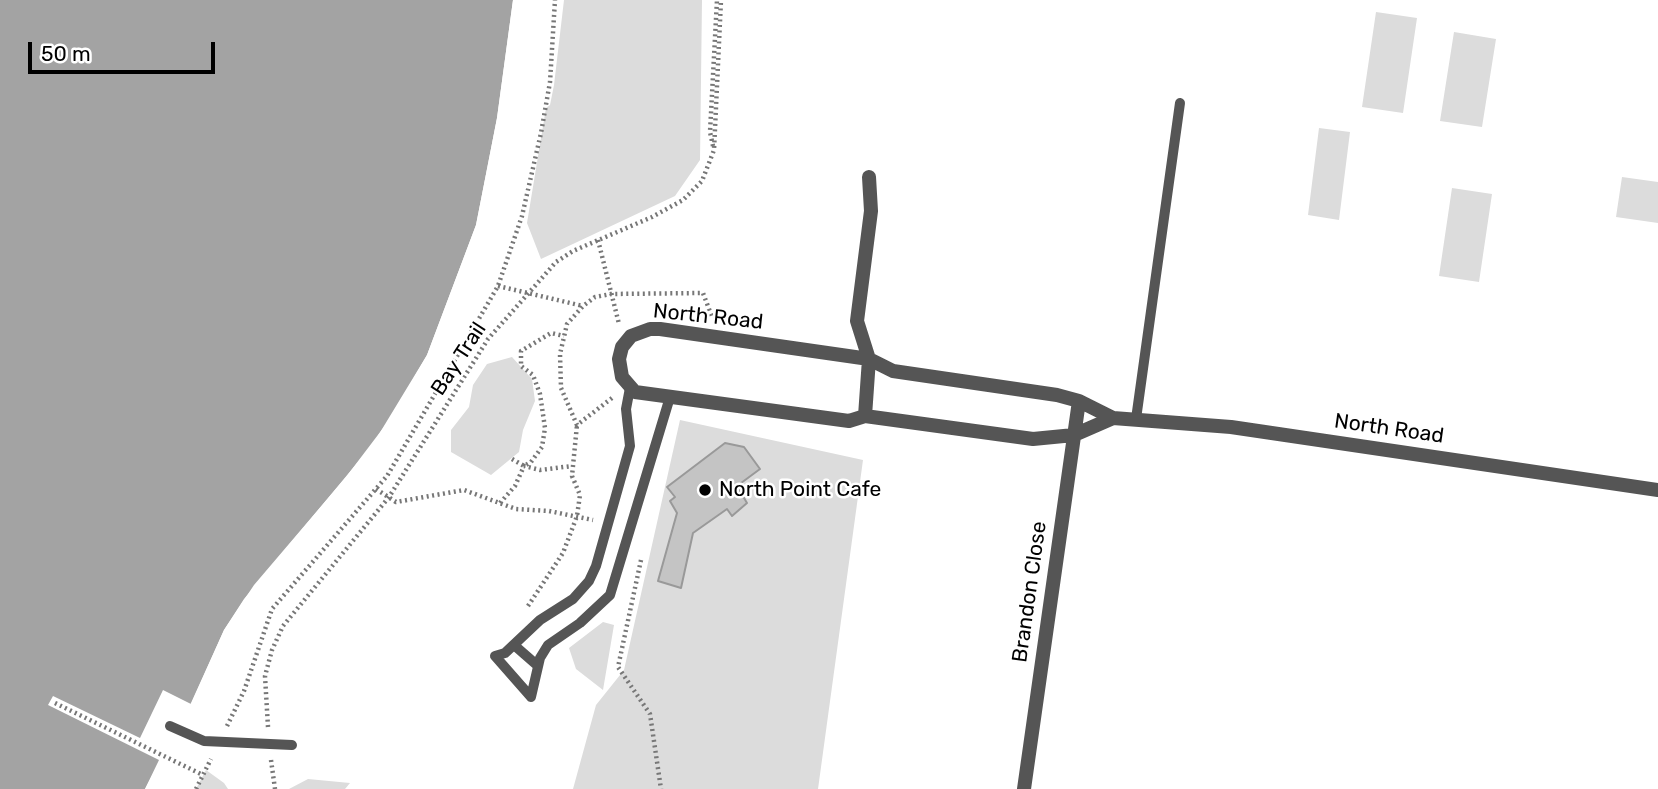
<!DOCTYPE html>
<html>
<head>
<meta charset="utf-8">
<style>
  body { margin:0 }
  #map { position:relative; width:1658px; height:789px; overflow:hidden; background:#fff; font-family:Rubik,sans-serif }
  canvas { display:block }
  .scale { position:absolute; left:28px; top:42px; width:187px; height:32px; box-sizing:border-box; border:4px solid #000; border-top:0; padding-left:9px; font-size:21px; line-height:24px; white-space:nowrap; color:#000; -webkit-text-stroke:5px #fff; paint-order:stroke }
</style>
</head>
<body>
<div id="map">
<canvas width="1658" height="789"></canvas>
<div class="scale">50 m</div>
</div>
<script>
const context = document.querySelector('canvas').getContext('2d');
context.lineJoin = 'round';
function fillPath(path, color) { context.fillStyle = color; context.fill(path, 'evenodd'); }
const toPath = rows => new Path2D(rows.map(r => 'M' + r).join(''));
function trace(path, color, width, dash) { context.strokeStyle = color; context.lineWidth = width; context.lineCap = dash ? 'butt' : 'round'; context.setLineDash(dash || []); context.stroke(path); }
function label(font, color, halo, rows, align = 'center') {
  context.font = font + ' Rubik,sans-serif'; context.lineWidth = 5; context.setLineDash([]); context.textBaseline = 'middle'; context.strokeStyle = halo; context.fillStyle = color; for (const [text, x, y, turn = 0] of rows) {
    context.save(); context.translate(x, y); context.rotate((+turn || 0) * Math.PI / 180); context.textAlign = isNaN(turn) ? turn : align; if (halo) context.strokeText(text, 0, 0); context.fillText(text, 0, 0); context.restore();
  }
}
const green = toPath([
  [564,0,702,0,700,160,675,196,541,259,527,223,546,108,550,105,554,85],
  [1376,12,1417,18,1403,113,1362,107],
  [1454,32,1496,39,1482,127,1440,121],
  [1319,128,1350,132,1339,220,1308,215],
  [1622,177,1658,182,1658,223,1616,217],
  [1452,188,1492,194,1479,282,1439,276],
  [512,357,532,379,535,401,523,430,519,452,491,475,451,452,451,430,469,407,473,385,487,364],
  [680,420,863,460,818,789,573,789,596,705,624,670],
  [603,622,614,625,603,690,576,669,569,648],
  [206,770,224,783,228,789,196,789],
  [308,779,350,783,345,789,289,789]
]);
const water = toPath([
  [0,0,513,0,497,118,476,225,427,355,373,444,244,599,224,630,191,703,145,789,0,789]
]);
const pier = toPath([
  [513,0,517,0,500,119,480,225,466,268,430,356,375,446,247,601,227,632,194,705,149,789,145,789,159,760,48,705,53,696,140,738,163,690,191,704,224,630,254,585,346,477,390,419,427,355,476,225,497,118]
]);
const building = toPath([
  [725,443,744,447,760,469,737,486,747,503,732,516,727,509,693,533,681,588,658,581,677,513,670,501,675,497,667,487,725,443]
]);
const path = toPath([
  [713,146,710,132,717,0],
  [598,240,619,324],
  [498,286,583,306],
  [612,398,577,425,561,388,560,354,567,324,583,306,595,297,611,294,703,293,712,317],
  [512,459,524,466,531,462,542,447,545,428,540,394,533,375,521,366,521,351,551,333,564,336],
  [376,489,396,502,464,490,516,509,549,511,593,520],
  [500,503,515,486,524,466,540,470,572,466],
  [641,560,618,667,650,714,661,789],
  [528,606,563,553,577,516,580,495,572,476,577,425],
  [55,703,203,775],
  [227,726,244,691,272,609,387,476,498,286,522,216,541,133,550,82,555,0],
  [268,727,265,676,272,650,283,626,389,497,488,339,556,262,573,251,652,217,683,200,702,181,714,150,721,0],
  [271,760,275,789],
  [196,789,211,759]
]);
const service = toPath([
  [1136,419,1180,103],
  [514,645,538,666],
  [531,697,495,656,505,653,540,620,573,599,589,581,596,566,630,446,626,409,630,388],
  [531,697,540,658,548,645,580,623,610,595,670,397],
  [170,726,204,741,292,745]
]);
const minor = toPath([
  [865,416,869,359,857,321,871,211,869,177],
  [1113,418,1074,435,1033,439,865,416,849,421,635,392,622,377,619,359,622,347,631,336,650,329,660,329,869,359,893,371,1057,395,1079,401,1113,418,1231,427,1658,490],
  [1024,789,1079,401]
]);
const markers = [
  [705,490,7,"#000"]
];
const streetNames = [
  ["North Road",708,317,6],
  ["Bay Trail",459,359,-57],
  ["North Road",1389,429,8],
  ["Brandon Close",1030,592,-82]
];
const poiNames = [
  ["North Point Cafe",719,490]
];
fillPath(green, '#dcdcdc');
fillPath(water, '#a3a3a3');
fillPath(pier, '#fff');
fillPath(building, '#c4c4c4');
trace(building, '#999', 2);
trace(path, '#777', 4.5, [2, 3.5]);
trace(service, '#555', 10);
trace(minor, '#555', 14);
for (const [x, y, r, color] of markers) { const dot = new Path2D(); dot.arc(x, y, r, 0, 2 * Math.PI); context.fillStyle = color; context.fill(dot); trace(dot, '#fff', 2.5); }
label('21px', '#000', '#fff', streetNames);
label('21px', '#000', '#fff', poiNames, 'left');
</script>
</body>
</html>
